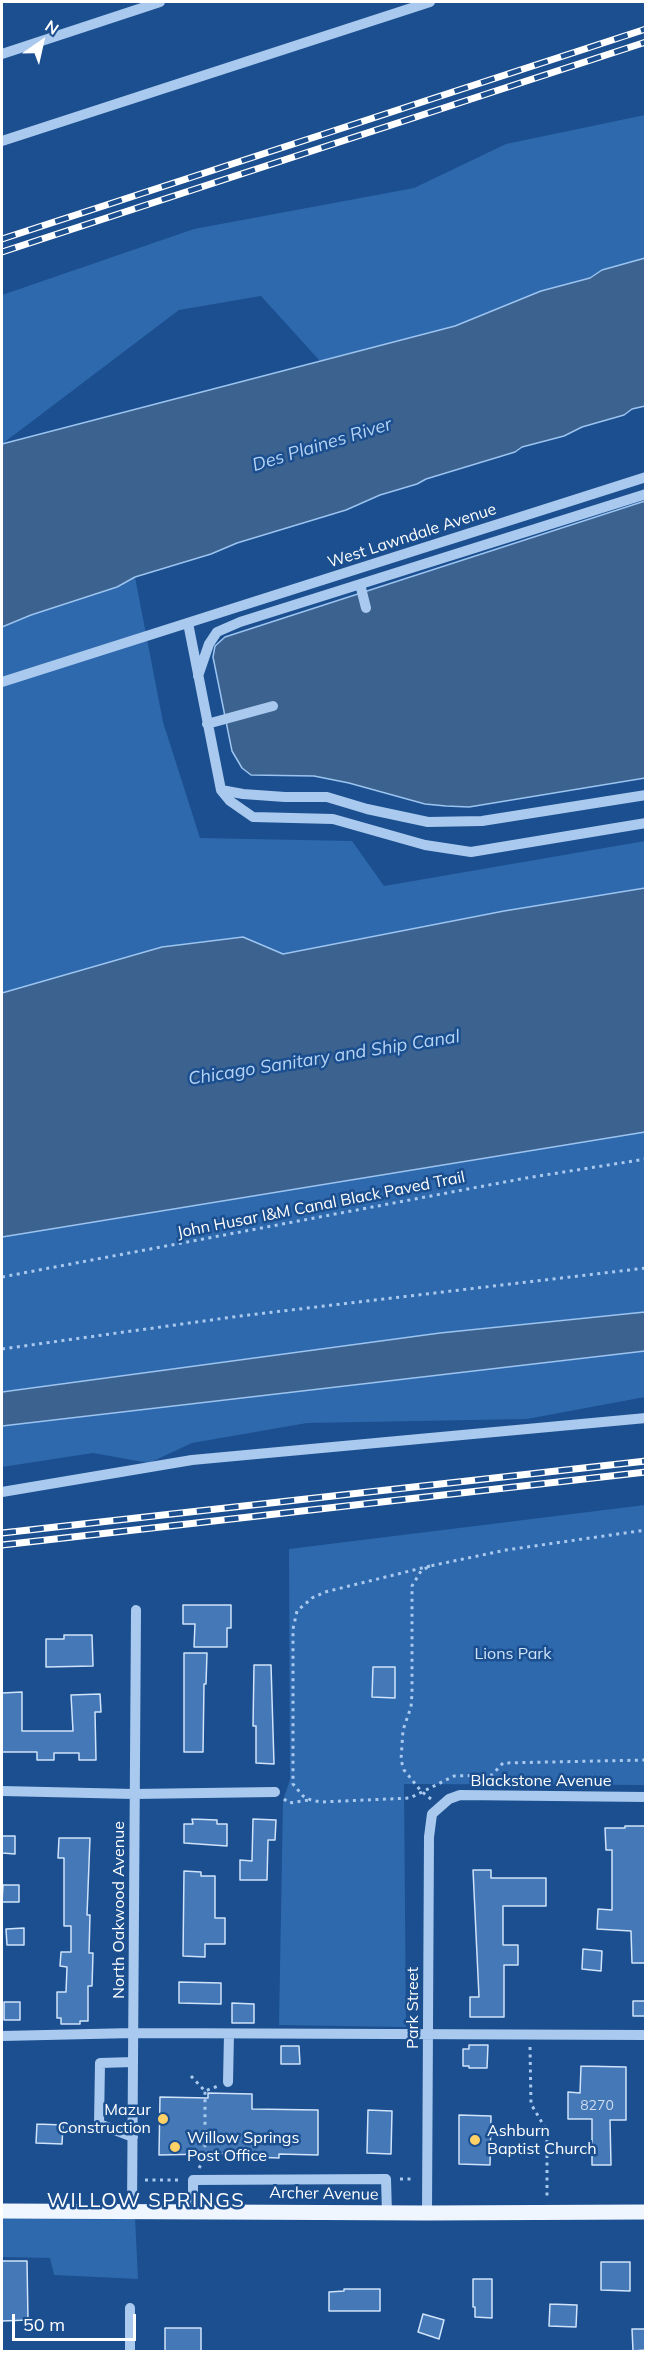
<!DOCTYPE html>
<html>
<head>
<meta charset="utf-8">
<style>
  body { margin:0 }
  #map { position:relative; width:647px; height:2353px; overflow:hidden; background:#1b4f8f; font-family:Mulish,sans-serif }
  canvas { display:block }
  .frame { position:absolute; inset:0; border:3px solid #fff; pointer-events:none }
  .north { position:absolute; left:12px; top:12px; width:60px; height:60px; -webkit-text-stroke:4px #1b4f8f; paint-order:stroke; rotate:34deg; font-size:16px; font-weight:700; line-height:24px; text-align:center; color:#fff }
  .north::after { content:''; display:block; margin:auto; width:21px; height:27px; background:#fff; clip-path:polygon(50% 0,100% 100%,50% 72%,0 100%) }
  .scale { position:absolute; left:12px; top:2314px; width:124px; height:27px; box-sizing:border-box; border:3px solid #fff; border-top:0; padding-left:8px; font-size:18px; line-height:21px; white-space:nowrap; color:#fff; -webkit-text-stroke:4px #1b4f8f; paint-order:stroke }
</style>
</head>
<body>
<div id="map">
<canvas width="647" height="2353"></canvas>
<div class="frame"></div>
<div class="north">N</div>
<div class="scale">50 m</div>
</div>
<script>
const context = document.querySelector('canvas').getContext('2d');
context.lineJoin = 'round';
function fillPath(path, color) { context.fillStyle = color; context.fill(path, 'evenodd'); }
const toPath = rows => new Path2D(rows.map(r => 'M' + r).join(''));
function trace(path, color, width, dash) { context.strokeStyle = color; context.lineWidth = width; context.lineCap = dash ? 'butt' : 'round'; context.setLineDash(dash || []); context.stroke(path); }
function label(font, color, halo, rows, align = 'center') {
  context.font = font + ' Mulish,sans-serif'; context.lineWidth = 5; context.setLineDash([]); context.textBaseline = 'middle'; context.strokeStyle = halo; context.fillStyle = color; for (const [text, x, y, turn = 0] of rows) {
    context.save(); context.translate(x, y); context.rotate((+turn || 0) * Math.PI / 180); context.textAlign = isNaN(turn) ? turn : align; if (halo) context.strokeText(text, 0, 0); context.fillText(text, 0, 0); context.restore();
  }
}
const green = toPath([
  [645,115,645,258,602,270,590,278,541,291,455,326,320,361,261,296,179,310,2,444,2,295,194,229,414,188,506,144],
  [135,577,163,722,200,838,352,841,384,886,645,841,645,888,504,911,282,954,243,937,162,947,2,993,2,627,31,615,117,587],
  [645,1132,645,1312,440,1333,2,1392,2,1237],
  [645,1351,645,1397,527,1419,307,1423,192,1443,149,1463,93,1453,2,1467,2,1426],
  [645,1505,645,1785,404,1784,406,2027,279,2025,283,1800,290,1780,289,1549],
  [2,2217,135,2217,138,2279,54,2275,50,2258,2,2257]
]);
const water = toPath([
  [645,258,645,406,632,409,624,415,582,427,564,436,522,447,515,452,426,479,417,484,380,495,346,510,237,543,211,554,135,577,117,587,31,615,2,627,2,444,455,326,541,291,590,278,602,270,645,258],
  [645,501,645,778,469,807,446,806,425,804,349,783,314,776,251,775,242,768,232,751,213,657,215,646,225,637,645,501],
  [645,888,645,1132,2,1237,2,993,162,947,243,937,283,954,504,911,645,888],
  [645,1312,645,1351,2,1426,2,1392,440,1333,645,1312]
]);
const building = toPath([
  [183,1605,231,1605,231,1628,227,1628,227,1647,194,1647,195,1624,183,1624,183,1605],
  [64,1635,92,1635,93,1666,46,1667,46,1639,64,1639,64,1635],
  [184,1653,207,1653,206,1684,204,1684,203,1752,184,1752,184,1653],
  [254,1665,271,1665,274,1764,256,1763,256,1726,253,1726,254,1665],
  [373,1667,395,1667,395,1698,372,1697,373,1667],
  [22,1692,22,1731,73,1731,71,1695,100,1694,101,1712,95,1712,96,1760,79,1760,79,1753,54,1753,54,1760,37,1760,37,1752,2,1752,2,1693,22,1692],
  [192,1819,217,1820,217,1824,227,1824,227,1846,184,1843,184,1824,193,1824,192,1819],
  [253,1819,276,1820,275,1840,268,1840,267,1880,240,1880,240,1860,252,1861,253,1819],
  [625,1826,645,1826,645,1963,632,1963,631,1931,597,1929,598,1909,612,1910,612,1850,606,1850,605,1828,625,1828,625,1826],
  [2,1836,15,1836,15,1854,2,1853,2,1836],
  [59,1838,90,1838,87,1915,90,1915,89,1953,93,1953,92,1986,88,1986,88,2021,80,2021,80,2024,61,2024,61,2018,57,2018,57,1992,66,1992,67,1967,60,1966,61,1952,71,1952,71,1926,64,1926,64,1858,58,1858,59,1838],
  [473,1870,491,1870,491,1878,546,1878,546,1906,503,1906,503,1945,518,1945,518,1965,504,1965,504,2017,470,2017,470,1997,479,1997,473,1870],
  [184,1871,201,1872,201,1876,215,1876,215,1918,225,1918,225,1944,205,1944,205,1957,183,1956,184,1871],
  [3,1885,19,1885,19,1902,2,1902,3,1885],
  [24,1928,24,1945,7,1945,6,1929,24,1928],
  [583,1949,602,1951,601,1971,582,1969,583,1949],
  [179,1982,221,1983,221,2004,179,2003,179,1982],
  [633,2001,645,2001,645,2016,633,2016,633,2001],
  [4,2002,20,2002,20,2020,4,2020,4,2002],
  [232,2003,254,2004,254,2023,232,2023,232,2003],
  [469,2045,488,2045,487,2068,469,2068,469,2066,463,2066,463,2049,469,2049,469,2045],
  [281,2046,299,2046,300,2064,281,2064,281,2046],
  [581,2066,626,2067,626,2120,610,2120,611,2165,592,2165,592,2119,568,2119,568,2092,580,2093,581,2066],
  [208,2093,252,2094,252,2109,318,2110,318,2155,279,2154,279,2158,252,2157,252,2153,159,2155,160,2097,208,2098,208,2093],
  [368,2110,392,2111,391,2154,367,2153,368,2110],
  [459,2115,491,2116,490,2165,459,2164,459,2115],
  [37,2124,63,2125,62,2144,36,2143,37,2124],
  [2,2261,27,2261,28,2320,2,2321,2,2261],
  [601,2262,630,2262,630,2291,601,2290,601,2262],
  [473,2279,492,2279,492,2318,475,2317,475,2307,473,2307,473,2279],
  [344,2289,380,2289,380,2311,329,2311,329,2292,344,2291,344,2289],
  [550,2304,577,2305,576,2327,549,2326,550,2304],
  [423,2314,444,2320,439,2339,418,2332,423,2314],
  [165,2328,201,2328,201,2352,165,2352,165,2328],
  [632,2329,645,2329,645,2350,633,2351,632,2329]
]);
const path = toPath([
  [2,1277,526,1178,646,1159],
  [2,1349,240,1316,646,1268],
  [430,1566,325,1592,312,1598,297,1611,293,1629,293,1784,303,1796,311,1800,321,1802,410,1798,454,1776,492,1775,503,1763,646,1760],
  [284,1799,289,1803,309,1800],
  [431,1799,421,1791,404,1770,401,1760,403,1730,411,1707,412,1694,412,1586,421,1571,430,1566,506,1550,646,1530],
  [530,2047,531,2104,547,2131,547,2199],
  [191,2076,205,2091,218,2086],
  [199,2168,205,2158,205,2091],
  [400,2179,414,2179],
  [145,2180,182,2180]
]);
const minor = toPath([
  [2,54,160,2],
  [2,141,430,2],
  [360,584,366,608],
  [188,623,221,790,230,801,253,817,333,819,425,845,471,852,646,823],
  [198,676,209,644,217,632,240,622,646,494],
  [2,682,646,477],
  [207,724,273,706],
  [221,790,243,794,285,797,327,797,367,809,428,822,482,821,646,795],
  [2,1492,192,1460,646,1418],
  [2,1791,134,1794,275,1792],
  [2,2036,134,2033,646,2035],
  [228,2082,229,2034],
  [133,2137,99,2124,100,2063,133,2062],
  [132,2211,136,1610],
  [193,2211,193,2180,386,2179,387,2213],
  [427,2213,429,1837,432,1814,449,1799,460,1795,646,1797],
  [130,2308,130,2352]
]);
const major = toPath([
  [2,2211,427,2213,646,2212]
]);
const rail = toPath([
  [2,239,646,29],
  [2,252,646,42],
  [2,1533,646,1461],
  [2,1545,646,1472]
]);
const markers = [
  [163,2119,6,"#ffd166"],
  [475,2140,6,"#ffd166"],
  [175,2147,6,"#ffd166"]
];
const numberNames = [
  ["8270",597,2106]
];
const streetNames = [
  ["West Lawndale Avenue",412,536,-18],
  ["John Husar I&M Canal Black Paved Trail",321,1205,-11],
  ["Blackstone Avenue",541,1781],
  ["North Oakwood Avenue",119,1910,-90],
  ["Park Street",413,2008,-90],
  ["Archer Avenue",324,2194,1]
];
const parkNames = [
  ["Lions Park",513,1654]
];
const poiNames = [
  ["Mazur",151,2110,"right"],
  ["Construction",151,2128,"right"],
  ["Ashburn",487,2131],
  ["Baptist Church",487,2149],
  ["Willow Springs",187,2138],
  ["Post Office",187,2156]
];
const waterNames = [
  ["Des Plaines River",322,445,-17],
  ["Chicago Sanitary and Ship Canal",324,1058,-9]
];
const quarterNames = [
  ["WILLOW SPRINGS",146,2201]
];
fillPath(green, '#2e69ad');
fillPath(water, '#3c6290');
trace(water, '#9cc4f0', 1.5);
fillPath(building, '#4478b7');
trace(building, '#cfe3fa', 1.5);
trace(path, '#a9c9ee', 3, [3, 4.5]);
trace(minor, '#a9c9ee', 10);
trace(major, '#f0f6ff', 15);
trace(rail, '#fff', 7);
trace(rail, '#1b4f8f', 4.5, [14]);
for (const [x, y, r, color] of markers) { const dot = new Path2D(); dot.arc(x, y, r, 0, 2 * Math.PI); context.fillStyle = color; context.fill(dot); trace(dot, '#1b4f8f', 2); }
label('14px', '#d0dded', null, numberNames);
label('16px', '#fff', '#1b4f8f', streetNames);
label('16px', '#cfe3fa', '#1b4f8f', parkNames);
label('16px', '#fff', '#1b4f8f', poiNames, 'left');
label('italic 18px', '#b5d3f5', '#1b4f8f', waterNames);
context.letterSpacing = '1.5px';
label('20px', '#fff', '#1b4f8f', quarterNames);
context.letterSpacing = '0px';
</script>
</body>
</html>
